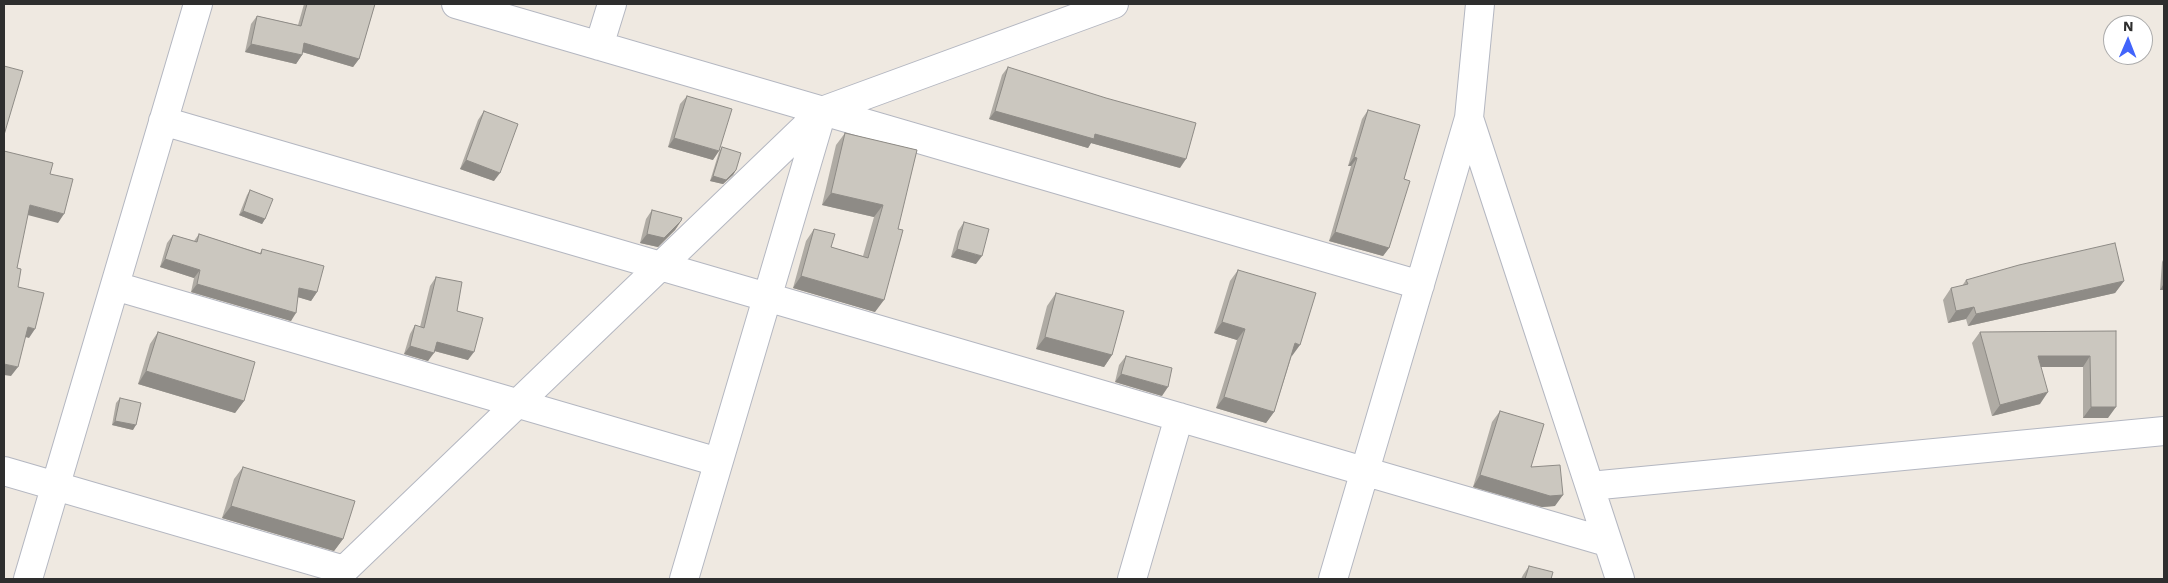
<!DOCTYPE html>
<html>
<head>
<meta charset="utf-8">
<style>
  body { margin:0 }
  #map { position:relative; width:2168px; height:583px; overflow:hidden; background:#efe9e1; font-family:"Work Sans",sans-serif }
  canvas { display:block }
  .frame { position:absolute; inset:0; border:5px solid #2e2e2e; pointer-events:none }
  .north { position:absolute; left:2103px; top:15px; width:50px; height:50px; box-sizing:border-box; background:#fff; border:1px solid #ababab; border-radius:50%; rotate:1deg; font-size:14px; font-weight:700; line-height:20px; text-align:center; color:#2e2e2e }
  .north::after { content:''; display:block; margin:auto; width:18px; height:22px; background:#4264fb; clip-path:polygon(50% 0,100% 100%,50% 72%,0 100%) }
</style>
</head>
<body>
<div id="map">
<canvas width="2168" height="583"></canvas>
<div class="frame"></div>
<div class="north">N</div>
</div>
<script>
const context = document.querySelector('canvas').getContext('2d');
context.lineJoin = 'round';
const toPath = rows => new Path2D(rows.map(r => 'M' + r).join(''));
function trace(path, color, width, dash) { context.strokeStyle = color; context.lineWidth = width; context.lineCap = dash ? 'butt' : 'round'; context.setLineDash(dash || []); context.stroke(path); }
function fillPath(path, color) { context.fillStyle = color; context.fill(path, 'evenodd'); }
const street = toPath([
  [456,4,1420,285],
  [599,46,612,4],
  [1469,118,1620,579],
  [163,121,1607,542],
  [115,286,718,462],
  [4,471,344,570,822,111,1114,4],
  [1590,486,2164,431],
  [28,579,198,4],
  [684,579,822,112],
  [1132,579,1179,417],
  [1333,579,1469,118,1480,4]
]);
const wall = toPath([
  [304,4,375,4,359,59,353,67,302,52,302,55,296,64,245,52,251,24,257,16,298,25],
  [1008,67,1180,168,1091,143,1088,148,989,119,1002,75],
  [687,96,713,160,668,147,680,104],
  [1368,110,1404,179,1389,248,1383,256,1329,241,1351,166,1348,166,1362,119],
  [484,111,494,181,460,169,478,120],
  [845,133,917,150,875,312,793,288,806,241,814,229,831,247,863,256,874,217,822,205,836,145],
  [722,147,736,170,733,175,723,184,710,181,719,152],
  [250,190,265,219,262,224,239,215,247,195],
  [652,210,681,221,675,230,658,247,640,243,646,219],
  [964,222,976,264,951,257,958,231],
  [199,234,260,253,262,249,317,292,311,301,298,297,291,321,191,292,194,278,160,267,167,243,173,235,194,241],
  [2164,258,2164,290,2160,290,2162,262],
  [1238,270,1292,356,1292,355,1274,412,1266,423,1216,408,1237,340,1214,333,1230,281],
  [436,277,457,311,468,360,434,351,428,361,404,354,410,334,415,325,420,327,430,286],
  [1966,280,2124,281,2115,293,1968,326,1966,319,1948,323,1943,300,1951,288,1962,286],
  [1056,293,1112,355,1104,367,1036,349,1047,306],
  [2116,331,2108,418,2083,418,2083,367,2041,367,2040,404,1992,416,1972,343,1980,332],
  [158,332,244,401,235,413,138,384,150,344],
  [1126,356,1162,396,1115,382,1119,365],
  [120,398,133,430,112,425,116,403],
  [1500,411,1531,467,1555,506,1542,507,1473,487,1492,422],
  [243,467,343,539,334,551,222,518,234,479],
  [1529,566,1551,579,1521,579,1523,575]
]);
const shadedWall = toPath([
  [304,43,359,59,353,67,299,51],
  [251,44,302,55,296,64,245,52],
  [995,111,1095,134,1186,159,1180,168,1091,143,1088,148,989,119],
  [674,138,719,151,713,160,668,147],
  [1354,157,1357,158,1351,166,1348,166],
  [466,160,500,173,494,181,460,169],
  [736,170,733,175,723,184,710,181,713,176],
  [831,193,883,205,874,217,822,205],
  [30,205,64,214,58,223,24,214],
  [243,211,265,219,262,224,239,215],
  [681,221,675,230,658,247,640,243,647,234],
  [1335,232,1389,248,1383,256,1329,241],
  [957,249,982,256,976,264,951,257],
  [165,259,200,270,194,278,160,267],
  [801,276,884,300,875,312,793,288],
  [2124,281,2115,293,1968,326,1976,314],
  [197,284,296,313,291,321,191,292],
  [2163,285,2164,286,2164,290,2160,290],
  [299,288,317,292,311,301,294,296],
  [1974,307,1966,319,1948,323,1956,311],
  [1222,322,1245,329,1237,340,1214,333],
  [28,327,35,329,29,338,22,336],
  [1045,337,1112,355,1104,367,1036,349],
  [437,342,474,352,468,360,431,350],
  [1295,343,1300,345,1292,356,1288,354],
  [410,346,434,353,428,361,404,354],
  [2038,356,2090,356,2083,367,2030,367],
  [4,364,18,367,11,376,4,375],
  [146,371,244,401,235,413,138,384],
  [1121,374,1168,387,1162,396,1115,382],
  [2048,392,2040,404,1992,416,2000,405],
  [1224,397,1274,412,1266,423,1216,408],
  [2091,407,2116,407,2108,418,2083,418],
  [115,421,136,425,133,430,112,425],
  [1480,475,1563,495,1555,506,1542,507,1473,487],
  [231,506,343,539,334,551,222,518]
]);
const building = toPath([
  [307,4,375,4,359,59,304,43,302,55,251,44,257,16,301,26,307,4],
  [4,66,23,71,4,135,4,66],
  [1008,67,1106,98,1196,123,1186,159,1095,134,1094,139,995,111,1008,67],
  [687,96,732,109,719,151,674,138,687,96],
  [1368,110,1420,125,1404,179,1410,181,1389,248,1335,232,1357,158,1354,157,1368,110],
  [484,111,518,124,500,173,466,160,484,111],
  [845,133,917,150,898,229,903,230,884,300,801,276,814,229,835,234,831,247,868,258,883,205,831,193,845,133],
  [722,147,741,153,736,170,726,180,713,176,722,147],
  [4,151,53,163,50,174,73,179,64,214,30,205,17,268,21,269,18,287,44,293,35,329,28,327,18,367,4,364,4,151],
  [250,190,273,199,265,219,243,211,250,190],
  [652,210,682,218,681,221,664,238,647,234,652,210],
  [964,222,989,229,982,256,957,249,964,222],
  [199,234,261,254,262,249,324,266,317,292,299,288,296,313,197,284,200,270,165,259,173,235,197,242,199,234],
  [2115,243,2124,281,1976,314,1974,307,1956,311,1951,288,1968,284,1966,280,2019,265,2115,243],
  [1238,270,1316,293,1300,345,1295,343,1274,412,1224,397,1245,329,1222,322,1238,270],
  [436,277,462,282,457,311,483,318,474,352,437,342,434,353,410,346,415,325,424,328,436,277],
  [1056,293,1124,311,1112,355,1045,337,1056,293],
  [2116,331,2116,407,2091,407,2090,356,2038,356,2048,392,2000,405,1980,332,2116,331],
  [158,332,255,362,244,401,146,371,158,332],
  [1126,356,1172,368,1168,387,1121,374,1126,356],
  [120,398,141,403,136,425,115,421,120,398],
  [1500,411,1544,424,1531,467,1560,465,1563,495,1550,496,1480,475,1500,411],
  [243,467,355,501,343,539,231,506,243,467],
  [1529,566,1553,572,1551,579,1525,579,1529,566]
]);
trace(street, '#b4b7c1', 30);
trace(street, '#fff', 28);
fillPath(wall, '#afaba4');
fillPath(shadedWall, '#8e8b86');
fillPath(building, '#cbc7bf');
trace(building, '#8e8b86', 1);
</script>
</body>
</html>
